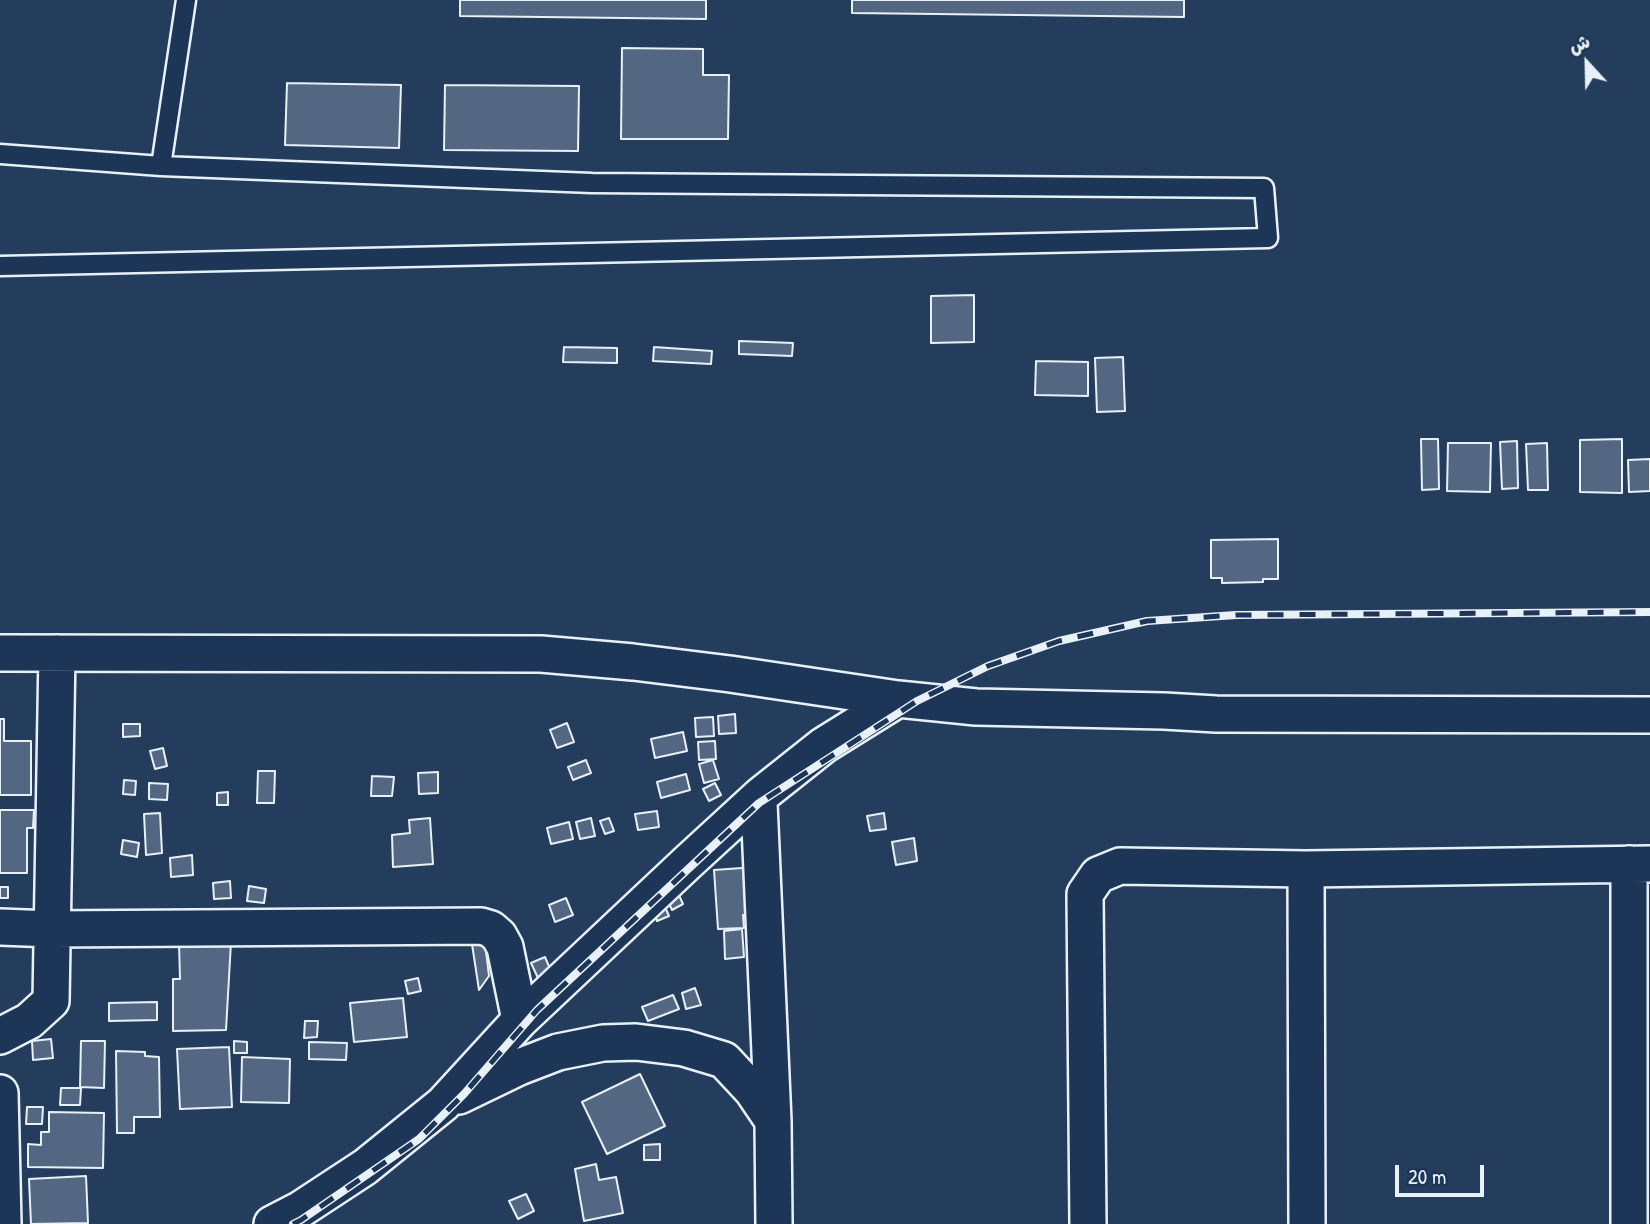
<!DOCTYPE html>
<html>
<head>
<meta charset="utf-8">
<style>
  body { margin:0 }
  #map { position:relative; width:1650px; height:1224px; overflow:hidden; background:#253d5d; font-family:"Patrick Hand","Playpen Sans Arabic",sans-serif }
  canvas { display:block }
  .north { position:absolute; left:1552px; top:28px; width:70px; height:70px; -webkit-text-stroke:5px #1d3557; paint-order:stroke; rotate:338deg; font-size:19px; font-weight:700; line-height:28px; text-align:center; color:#e8f1f8 }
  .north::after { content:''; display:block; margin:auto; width:24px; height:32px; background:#e8f1f8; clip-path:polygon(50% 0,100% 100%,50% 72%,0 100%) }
  .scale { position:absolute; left:1395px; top:1165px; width:89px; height:32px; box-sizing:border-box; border:4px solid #e8f1f8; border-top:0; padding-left:9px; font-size:21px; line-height:24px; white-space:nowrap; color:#e8f1f8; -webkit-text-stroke:5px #1d3557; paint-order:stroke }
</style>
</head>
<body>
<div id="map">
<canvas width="1650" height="1224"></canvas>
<div class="north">ش</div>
<div class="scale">20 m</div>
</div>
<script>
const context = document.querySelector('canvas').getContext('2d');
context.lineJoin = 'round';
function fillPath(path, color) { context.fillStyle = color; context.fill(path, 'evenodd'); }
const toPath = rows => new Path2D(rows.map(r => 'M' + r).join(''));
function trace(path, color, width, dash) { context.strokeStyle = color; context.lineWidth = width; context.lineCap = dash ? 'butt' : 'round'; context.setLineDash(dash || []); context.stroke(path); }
const building = toPath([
  [460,0,706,0,706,19,460,16,460,0],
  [852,0,1184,0,1184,17,852,13,852,0],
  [622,48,703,49,703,75,729,75,728,139,621,139,622,48],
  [287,83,401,85,399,148,285,145,287,83],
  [445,85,579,86,578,151,444,150,445,85],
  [974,295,974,342,931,343,931,296,974,295],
  [739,341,793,343,792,356,739,354,739,341],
  [564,347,617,348,617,363,563,362,564,347],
  [654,347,712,351,711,364,653,361,654,347],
  [1123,357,1125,411,1097,412,1095,358,1123,357],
  [1036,361,1088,362,1088,396,1035,395,1036,361],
  [1421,439,1438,439,1439,489,1422,490,1421,439],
  [1622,439,1622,493,1580,492,1580,440,1622,439],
  [1517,441,1518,488,1502,489,1500,442,1517,441],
  [1448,443,1491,443,1490,492,1447,491,1448,443],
  [1547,443,1548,490,1528,490,1526,444,1547,443],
  [1650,459,1650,491,1629,492,1628,460,1650,459],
  [1278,539,1278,579,1263,579,1263,582,1222,583,1222,578,1211,578,1211,540,1278,539],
  [735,714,736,733,719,734,718,716,735,714],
  [713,717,714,736,696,737,695,718,713,717],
  [0,719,4,719,4,741,31,741,31,795,0,795,0,719],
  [567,723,574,742,557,748,550,730,567,723],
  [123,724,140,724,140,736,123,737,123,724],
  [683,732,687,751,655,758,651,739,683,732],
  [715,741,716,759,699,760,698,742,715,741],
  [163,748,167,766,155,769,150,751,163,748],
  [586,760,591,773,573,780,568,767,586,760],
  [713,760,719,779,704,783,699,764,713,760],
  [258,771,275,771,274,803,257,803,258,771],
  [438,772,438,793,419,794,418,773,438,772],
  [686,774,690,790,661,798,657,782,686,774],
  [372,776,394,777,392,796,371,796,372,776],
  [124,780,136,781,135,795,123,794,124,780],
  [149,783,168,784,167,800,149,799,149,783],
  [715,783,721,795,709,801,703,789,715,783],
  [228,792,228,805,217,805,217,793,228,792],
  [0,810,34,810,33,828,27,828,27,873,0,873,0,810],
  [657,811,659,827,638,830,635,814,657,811],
  [160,813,162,853,146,855,144,814,160,813],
  [884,813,886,829,870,831,867,816,884,813],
  [430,818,433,864,393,867,392,835,410,833,409,820,430,818],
  [591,818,595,836,580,839,576,822,591,818],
  [609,818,614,831,605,834,600,821,609,818],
  [569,822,573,839,551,844,547,828,569,822],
  [914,838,917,861,896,865,892,842,914,838],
  [123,840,139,843,137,857,121,854,123,840],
  [192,855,193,875,171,877,170,858,192,855],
  [756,867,759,914,743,915,744,928,718,929,714,870,756,867],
  [230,881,231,898,214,899,213,883,230,881],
  [249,886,266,889,264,903,247,901,249,886],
  [0,887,8,887,8,898,0,898,0,887],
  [676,889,683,904,672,910,665,894,676,889],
  [566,898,573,915,555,922,549,905,566,898],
  [662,900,669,916,657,921,650,904,662,900],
  [742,929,744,957,725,959,724,931,742,929],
  [179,942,231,942,226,1030,173,1031,173,979,180,979,179,942],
  [485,943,489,976,479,990,472,944,485,943],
  [545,957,551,971,538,978,531,963,545,957],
  [418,978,421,991,408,994,405,981,418,978],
  [695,988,701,1005,686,1009,682,993,695,988],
  [673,995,679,1009,648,1021,642,1007,673,995],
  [403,998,407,1037,354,1042,350,1003,403,998],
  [157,1002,157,1020,109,1021,109,1003,157,1002],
  [305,1021,318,1021,317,1037,304,1038,305,1021],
  [51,1039,53,1058,33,1060,32,1041,51,1039],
  [81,1041,105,1041,104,1088,80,1087,81,1041],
  [234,1041,247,1042,247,1053,234,1053,234,1041],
  [309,1042,347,1043,346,1060,309,1059,309,1042],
  [229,1047,232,1107,180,1109,177,1049,229,1047],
  [116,1051,145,1052,145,1056,159,1057,160,1117,134,1117,134,1133,117,1133,116,1051],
  [242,1057,290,1059,289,1103,241,1102,242,1057],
  [640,1074,665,1126,607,1154,582,1102,640,1074],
  [61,1088,81,1088,80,1105,60,1105,61,1088],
  [27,1107,43,1107,42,1124,26,1124,27,1107],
  [49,1112,104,1113,103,1168,28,1167,28,1144,41,1145,41,1132,49,1132,49,1112],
  [660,1144,660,1160,644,1160,644,1145,660,1144],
  [596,1164,599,1180,616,1177,623,1213,584,1221,575,1169,596,1164],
  [86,1176,88,1223,31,1224,29,1179,86,1176],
  [526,1194,534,1211,518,1219,509,1201,526,1194]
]);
const lane = toPath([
  [0,154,161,166,592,183,1264,188,1268,238,0,266],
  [161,166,186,0]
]);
const street = toPath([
  [0,653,541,654,633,662,730,674,898,699,976,707,1164,711,1216,714,1650,715],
  [761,795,759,803,773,1121,774,1224],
  [1629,864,1629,1224],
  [1306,869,1307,1224],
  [0,927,52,929,481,926,491,929,499,936,505,947,520,1020],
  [0,1036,29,1021,51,1001,57,653],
  [0,1093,3,1224],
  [459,1096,519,1067,558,1052,603,1043,636,1042,684,1048,724,1060,752,1090,773,1121],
  [272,1224,301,1209,365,1167,443,1104,520,1020,688,862,761,795,824,745,898,699],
  [1088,1224,1085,894,1098,875,1120,866,1306,869,1650,864]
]);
const rail = toPath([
  [293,1224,301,1220,419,1139,464,1094,537,1010,759,803,917,701,988,666,1059,641,1147,621,1236,615,1650,612]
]);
fillPath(building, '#536782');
trace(building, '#e8f1f8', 2);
trace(lane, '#e8f1f8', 23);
trace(street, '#e8f1f8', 40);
trace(lane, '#1d3557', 18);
trace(street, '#1d3557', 35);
trace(rail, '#e8f1f8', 8);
trace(rail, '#1d3557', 5, [16]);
</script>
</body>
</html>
